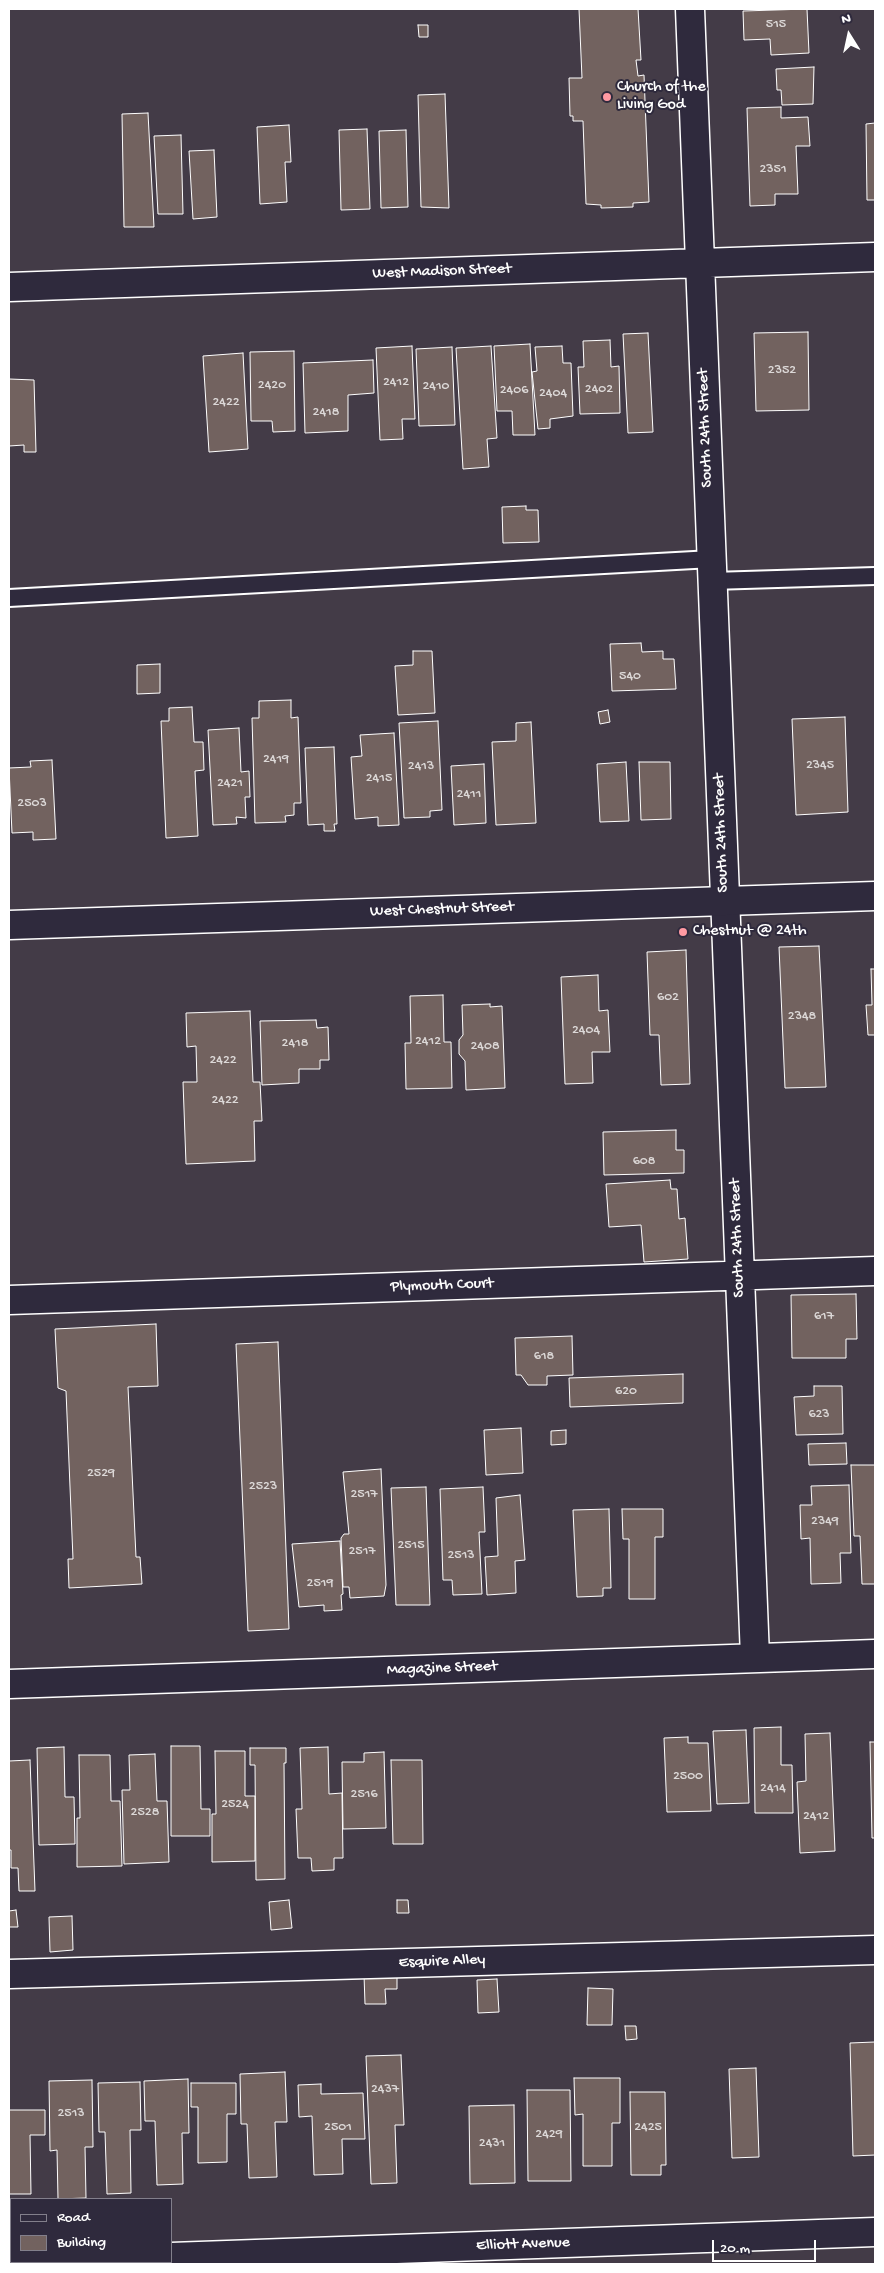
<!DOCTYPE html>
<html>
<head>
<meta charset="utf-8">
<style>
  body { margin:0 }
  #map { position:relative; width:884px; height:2273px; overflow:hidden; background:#433b47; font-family:"Gochi Hand",sans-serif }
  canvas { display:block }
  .frame { position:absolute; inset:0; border:10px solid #fff; pointer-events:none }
  .legend { position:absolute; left:10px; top:2198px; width:162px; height:65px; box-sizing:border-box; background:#2f2a3d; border:1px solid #827f8b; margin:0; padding:6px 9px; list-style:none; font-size:15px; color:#fff }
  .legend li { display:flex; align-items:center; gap:10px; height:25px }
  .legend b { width:25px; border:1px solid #827f8b }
  .north { position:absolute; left:824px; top:10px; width:50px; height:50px; -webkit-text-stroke:4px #2f2a3d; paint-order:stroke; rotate:350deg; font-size:14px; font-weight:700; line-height:20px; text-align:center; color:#fff }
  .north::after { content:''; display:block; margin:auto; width:18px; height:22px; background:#fff; clip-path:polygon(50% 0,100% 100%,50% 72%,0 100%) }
  .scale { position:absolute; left:712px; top:2240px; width:104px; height:22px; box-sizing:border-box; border:2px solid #fff; border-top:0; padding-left:6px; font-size:15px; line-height:18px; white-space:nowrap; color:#fff; -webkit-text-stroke:4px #2f2a3d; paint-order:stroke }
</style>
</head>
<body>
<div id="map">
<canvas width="884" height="2273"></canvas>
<div class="frame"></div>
<ul class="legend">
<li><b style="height:6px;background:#2f2a3d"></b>Road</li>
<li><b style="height:14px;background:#72625f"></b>Building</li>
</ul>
<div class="north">N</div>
<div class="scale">20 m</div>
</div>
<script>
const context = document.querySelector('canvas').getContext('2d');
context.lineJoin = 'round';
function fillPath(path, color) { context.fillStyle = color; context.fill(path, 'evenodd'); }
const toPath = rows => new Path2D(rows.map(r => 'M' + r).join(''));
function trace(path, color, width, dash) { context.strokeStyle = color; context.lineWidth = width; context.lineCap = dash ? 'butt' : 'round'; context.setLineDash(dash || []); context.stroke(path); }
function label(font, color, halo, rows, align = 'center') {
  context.font = font + ' "Gochi Hand",sans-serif'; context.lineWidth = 4; context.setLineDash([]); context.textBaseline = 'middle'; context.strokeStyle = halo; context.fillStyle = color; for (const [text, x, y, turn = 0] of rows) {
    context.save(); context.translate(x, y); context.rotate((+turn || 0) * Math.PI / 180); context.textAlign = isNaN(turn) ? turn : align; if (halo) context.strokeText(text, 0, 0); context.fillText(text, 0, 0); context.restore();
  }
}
const building = toPath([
  [579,9,638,9,641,60,636,60,638,76,644,75,649,202,633,203,633,207,601,208,601,205,586,204,583,121,573,121,573,116,570,116,569,78,582,78,579,9],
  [807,9,809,53,771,55,770,39,744,40,743,11,807,9],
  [418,25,428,25,428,37,419,37,418,25],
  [814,67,813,104,782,105,781,90,777,90,776,69,814,67],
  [445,94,449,208,421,207,418,95,445,94],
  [781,107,781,118,808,117,810,146,796,146,798,194,775,194,775,205,750,206,747,108,781,107],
  [148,113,154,227,124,227,122,114,148,113],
  [875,123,875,200,867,200,866,124,875,123],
  [289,125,291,162,285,162,287,202,260,204,257,127,289,125],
  [367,129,370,209,341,210,339,130,367,129],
  [406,130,408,207,381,208,379,131,406,130],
  [181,135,183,214,158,214,154,136,181,135],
  [214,150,217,217,193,219,189,151,214,150],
  [808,332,809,410,756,411,754,333,808,332],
  [648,333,653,432,628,433,623,334,648,333],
  [610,340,611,367,619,366,620,413,580,414,578,367,584,367,583,341,610,340],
  [530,344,535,435,513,435,512,411,497,411,494,346,530,344],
  [412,346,415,419,402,419,403,439,380,440,376,348,412,346],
  [491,346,497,438,487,439,489,467,463,469,456,348,491,346],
  [562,346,563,363,571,363,573,416,550,419,550,428,538,429,532,372,537,371,535,347,562,346],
  [452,347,455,425,419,426,416,349,452,347],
  [294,351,295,431,273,432,272,421,251,421,250,352,294,351],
  [243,353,248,449,209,452,203,356,243,353],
  [373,360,374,393,348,395,348,431,305,433,303,363,373,360],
  [9,379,34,380,36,452,24,452,24,445,9,446,9,379],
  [526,506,526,510,538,510,539,542,503,543,502,507,526,506],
  [641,643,642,652,663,651,663,659,674,659,676,689,612,691,610,644,641,643],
  [413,651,432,651,435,713,398,715,395,666,413,665,413,651],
  [160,664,160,693,137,694,137,665,160,664],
  [291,700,291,718,298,717,301,803,294,803,294,815,285,816,286,822,255,823,252,718,259,718,259,701,291,700],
  [192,707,194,742,203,742,204,770,195,771,198,836,166,838,161,721,169,721,169,708,192,707],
  [608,710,610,722,600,724,598,712,608,710],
  [845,717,848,812,796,815,792,719,845,717],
  [438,721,442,810,430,811,430,817,404,818,399,723,438,721],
  [531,722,536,823,496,825,492,742,516,741,516,723,531,722],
  [239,728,241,772,249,771,250,797,245,797,246,818,236,817,237,824,213,825,208,730,239,728],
  [394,733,399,825,378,826,378,817,355,819,351,757,362,756,360,735,394,733],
  [334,747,337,824,334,824,335,831,324,831,324,824,308,825,305,748,334,747],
  [52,760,56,839,33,840,33,832,12,833,9,768,31,767,30,761,52,760],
  [626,762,629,821,600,822,597,764,626,762],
  [639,762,670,762,671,819,641,820,639,762],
  [484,764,486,823,454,825,451,766,484,764],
  [819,946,826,1087,785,1088,779,947,819,946],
  [686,950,690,1084,661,1085,659,1035,650,1035,647,952,686,950],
  [871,969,875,969,875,1046,875,1035,868,1035,866,1005,872,1005,871,969],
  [598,975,599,1011,608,1010,610,1052,592,1052,593,1083,565,1084,561,977,598,975],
  [443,995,444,1042,451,1042,452,1088,406,1089,405,1043,411,1043,410,996,443,995],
  [490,1004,490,1007,502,1006,505,1088,466,1090,465,1061,459,1054,459,1040,463,1035,462,1005,490,1004],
  [250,1011,253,1082,260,1082,262,1121,254,1121,255,1161,186,1164,183,1082,197,1082,196,1046,187,1047,186,1013,250,1011],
  [316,1020,317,1028,328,1027,329,1060,320,1060,320,1069,299,1069,299,1083,262,1085,260,1021,316,1020],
  [676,1130,676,1150,684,1150,684,1173,604,1175,603,1132,676,1130],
  [670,1180,671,1189,677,1189,679,1219,685,1218,688,1259,644,1262,641,1225,609,1227,606,1184,670,1180],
  [856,1294,857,1339,846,1339,846,1358,792,1358,791,1295,856,1294],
  [156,1324,158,1386,128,1387,136,1557,140,1557,142,1584,69,1588,68,1559,73,1559,66,1391,58,1388,55,1329,156,1324],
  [572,1336,573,1375,547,1376,547,1385,528,1385,521,1375,516,1375,515,1338,572,1336],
  [278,1342,289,1629,248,1631,236,1344,278,1342],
  [683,1374,683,1403,570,1407,569,1378,683,1374],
  [814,1386,842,1386,843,1434,796,1435,794,1397,814,1396,814,1386],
  [521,1428,523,1473,486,1475,484,1430,521,1428],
  [566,1430,566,1444,551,1445,551,1431,566,1430],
  [846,1443,847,1464,809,1465,808,1444,846,1443],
  [851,1465,875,1465,875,1584,862,1584,860,1536,854,1536,851,1465],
  [381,1469,386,1585,384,1596,350,1598,349,1587,343,1587,341,1538,344,1534,349,1534,343,1472,381,1469],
  [849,1485,851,1553,840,1553,841,1583,811,1584,810,1538,801,1539,800,1505,812,1505,811,1486,849,1485],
  [426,1487,430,1605,396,1605,391,1488,426,1487],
  [483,1487,485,1532,479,1532,482,1594,453,1595,452,1580,443,1580,440,1489,483,1487],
  [520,1495,525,1560,515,1561,516,1593,487,1595,485,1557,498,1556,496,1498,520,1495],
  [609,1509,611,1588,603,1588,603,1596,577,1597,573,1510,609,1509],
  [622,1509,663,1509,663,1537,655,1537,655,1599,629,1599,629,1539,623,1539,622,1509],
  [340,1541,343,1594,341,1595,342,1610,324,1611,324,1605,299,1607,292,1544,340,1541],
  [781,1727,781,1765,792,1765,793,1813,755,1813,754,1728,781,1727],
  [746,1730,749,1803,717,1804,713,1731,746,1730],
  [830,1733,835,1851,800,1853,797,1782,806,1781,805,1734,830,1733],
  [688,1737,688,1743,708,1743,711,1811,667,1812,664,1738,688,1737],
  [870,1742,875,1742,875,1838,872,1838,870,1742],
  [171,1746,200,1746,201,1809,210,1809,210,1836,171,1836,171,1746],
  [64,1747,65,1797,74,1797,75,1844,39,1845,37,1748,64,1747],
  [328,1747,329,1794,342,1793,343,1858,334,1858,334,1870,312,1871,311,1858,298,1858,296,1809,302,1809,300,1748,328,1747],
  [250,1748,286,1748,286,1763,284,1763,285,1879,256,1880,255,1765,250,1765,250,1748],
  [215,1751,245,1751,245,1796,255,1796,255,1861,212,1862,212,1814,216,1814,215,1751],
  [384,1752,386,1828,343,1829,342,1762,364,1762,364,1753,384,1752],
  [155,1754,157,1801,167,1801,169,1862,124,1864,122,1790,130,1790,129,1755,155,1754],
  [79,1755,110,1755,111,1801,120,1801,122,1866,77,1867,77,1818,80,1818,79,1755],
  [30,1760,35,1891,19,1891,18,1868,11,1868,11,1850,9,1850,9,1761,30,1760],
  [391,1760,422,1760,423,1844,393,1844,391,1760],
  [289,1900,292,1928,271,1930,269,1902,289,1900],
  [397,1900,408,1900,409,1913,397,1913,397,1900],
  [16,1910,18,1927,9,1927,9,1911,16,1910],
  [72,1916,73,1950,50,1952,49,1917,72,1916],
  [397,1974,397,1989,385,1989,386,2004,365,2004,364,1975,397,1974],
  [497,1979,499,2012,478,2013,477,1980,497,1979],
  [588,1988,613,1989,612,2025,587,2025,588,1988],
  [625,2026,636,2026,637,2039,626,2040,625,2026],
  [875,2042,875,2155,853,2156,850,2043,875,2042],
  [401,2055,404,2125,395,2125,397,2183,371,2184,366,2056,401,2055],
  [756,2068,759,2157,732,2158,729,2069,756,2068],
  [285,2072,287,2122,275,2122,277,2177,249,2178,247,2124,241,2124,240,2074,285,2072],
  [574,2078,620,2078,620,2123,612,2123,612,2166,583,2166,583,2114,575,2115,574,2078],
  [188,2079,189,2133,182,2133,183,2184,157,2185,155,2121,145,2121,144,2081,188,2079],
  [92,2080,93,2147,85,2147,86,2198,58,2199,57,2150,50,2151,49,2081,92,2080],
  [140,2082,141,2130,130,2130,131,2193,107,2194,105,2132,99,2132,98,2083,140,2082],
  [191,2083,236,2083,236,2114,227,2114,227,2162,198,2163,198,2107,191,2107,191,2083],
  [321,2084,321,2094,363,2093,365,2139,342,2139,343,2174,314,2175,312,2116,299,2117,298,2085,321,2084],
  [527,2090,570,2090,571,2181,528,2181,527,2090],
  [630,2092,665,2092,666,2165,661,2165,661,2175,631,2175,630,2092],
  [514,2105,515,2183,470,2184,469,2106,514,2105],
  [9,2110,45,2110,45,2135,30,2135,31,2194,9,2194,9,2110]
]);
const service = toPath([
  [712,581,875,576],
  [9,598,712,559]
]);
const minor = toPath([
  [690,9,755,1657],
  [9,287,875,257],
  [9,1300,875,1271],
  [9,1684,875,1654],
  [9,1974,875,1950],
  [171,2257,875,2232],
  [9,2262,26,2262]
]);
const secondary = toPath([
  [9,925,875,896]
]);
const markers = [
  [607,97,5,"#ff9aa2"],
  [683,932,5,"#ff9aa2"]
];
const numberNames = [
  ["515",776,25],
  ["2351",773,170],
  ["2352",782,371],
  ["2412",396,383],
  ["2420",272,386],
  ["2410",436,387],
  ["2402",599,390],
  ["2406",514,391],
  ["2404",553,394],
  ["2422",226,403],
  ["2418",326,413],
  ["540",630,677],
  ["2419",276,760],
  ["2345",820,766],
  ["2413",421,767],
  ["2415",379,779],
  ["2421",230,784],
  ["2411",469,795],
  ["2503",32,804],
  ["602",668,998],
  ["2348",802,1017],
  ["2404",586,1031],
  ["2412",428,1042],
  ["2418",295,1044],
  ["2408",485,1047],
  ["2422",223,1061],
  ["2422",225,1101],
  ["608",644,1162],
  ["617",824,1317],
  ["618",544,1357],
  ["620",626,1392],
  ["623",819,1415],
  ["2529",101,1474],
  ["2523",263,1487],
  ["2517",364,1495],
  ["2349",825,1522],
  ["2515",411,1546],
  ["2517",362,1552],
  ["2513",461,1556],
  ["2519",320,1584],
  ["2500",688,1777],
  ["2414",773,1789],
  ["2516",364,1795],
  ["2524",235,1805],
  ["2528",145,1813],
  ["2412",816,1817],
  ["2437",385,2090],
  ["2513",71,2114],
  ["2501",338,2128],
  ["2425",648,2128],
  ["2429",549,2135],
  ["2431",492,2144]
];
const poiNames = [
  ["Church of the",617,88],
  ["Living God",617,106],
  ["Chestnut @ 24th",693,932]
];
const streetNames = [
  ["West Madison Street",442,272,-2],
  ["South 24th Street",706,428,-92],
  ["South 24th Street",722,833,-92],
  ["West Chestnut Street",442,910,-2],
  ["South 24th Street",738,1238,-92],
  ["Plymouth Court",442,1286,-2],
  ["Magazine Street",442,1669,-2],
  ["Esquire Alley",442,1962,-2],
  ["Elliott Avenue",523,2245,-2]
];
fillPath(building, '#72625f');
trace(building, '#fff', 1);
trace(service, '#fff', 20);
trace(minor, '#fff', 31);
trace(secondary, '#fff', 31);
trace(service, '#2f2a3d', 16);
trace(minor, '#2f2a3d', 28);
trace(secondary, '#2f2a3d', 28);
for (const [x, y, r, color] of markers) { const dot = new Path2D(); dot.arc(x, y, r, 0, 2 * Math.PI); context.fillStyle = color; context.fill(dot); trace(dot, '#2f2a3d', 2); }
label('14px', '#dcd8d7', null, numberNames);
label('16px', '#fff', '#2f2a3d', poiNames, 'left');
label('16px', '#fff', '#2f2a3d', streetNames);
</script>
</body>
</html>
